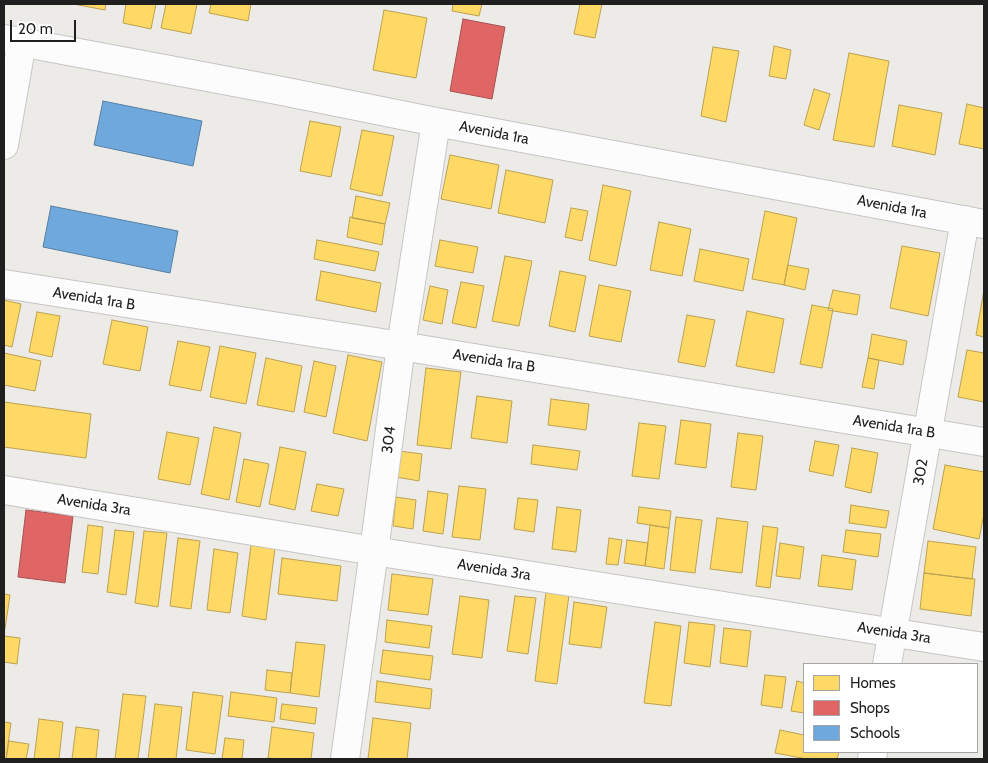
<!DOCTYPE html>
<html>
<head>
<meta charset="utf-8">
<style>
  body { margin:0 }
  #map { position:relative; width:988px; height:763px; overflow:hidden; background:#edebe8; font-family:Cabin,sans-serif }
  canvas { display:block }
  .frame { position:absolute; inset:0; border:5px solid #1f1f1f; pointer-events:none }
  .legend { position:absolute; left:803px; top:663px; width:175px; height:90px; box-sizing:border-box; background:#fff; border:1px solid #a5a5a5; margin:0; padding:6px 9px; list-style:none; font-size:15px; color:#1f1f1f }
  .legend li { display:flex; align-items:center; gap:10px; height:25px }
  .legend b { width:25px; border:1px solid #a5a5a5 }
  .scale { position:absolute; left:10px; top:20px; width:66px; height:22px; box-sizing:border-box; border:2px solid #1f1f1f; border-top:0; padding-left:6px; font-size:15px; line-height:18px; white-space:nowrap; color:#1f1f1f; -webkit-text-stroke:4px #fff; paint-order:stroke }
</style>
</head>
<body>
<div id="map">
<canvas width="988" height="763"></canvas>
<div class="frame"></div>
<ul class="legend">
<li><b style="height:14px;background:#ffd966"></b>Homes</li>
<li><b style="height:14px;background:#e06666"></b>Shops</li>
<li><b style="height:14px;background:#6fa8dc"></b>Schools</li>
</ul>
<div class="scale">20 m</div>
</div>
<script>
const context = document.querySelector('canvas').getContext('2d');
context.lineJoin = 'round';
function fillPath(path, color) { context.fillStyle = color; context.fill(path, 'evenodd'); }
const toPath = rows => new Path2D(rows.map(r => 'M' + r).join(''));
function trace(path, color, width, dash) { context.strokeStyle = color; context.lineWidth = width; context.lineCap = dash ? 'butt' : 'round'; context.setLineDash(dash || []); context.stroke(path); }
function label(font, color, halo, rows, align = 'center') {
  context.font = font + ' Cabin,sans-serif'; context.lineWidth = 5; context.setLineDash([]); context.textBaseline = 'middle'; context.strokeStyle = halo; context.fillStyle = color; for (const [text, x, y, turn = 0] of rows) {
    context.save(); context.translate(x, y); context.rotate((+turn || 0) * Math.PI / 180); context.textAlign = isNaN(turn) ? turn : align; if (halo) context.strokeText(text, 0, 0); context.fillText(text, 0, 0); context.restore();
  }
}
const homes = toPath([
  [73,4,106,4,105,10,73,4],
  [126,4,156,4,151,29,123,23,126,4],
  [166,4,197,4,191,34,161,28,166,4],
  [211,4,251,4,248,21,209,13,211,4],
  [453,4,482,4,479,16,452,11,453,4],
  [580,4,602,4,595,38,574,34,580,4],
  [384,10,427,18,416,78,373,70,384,10],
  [774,46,791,50,786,79,769,76,774,46],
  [713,47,739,51,726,122,701,116,713,47],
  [849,53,889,61,874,147,833,140,849,53],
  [814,89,830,94,819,130,804,125,814,89],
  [967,104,984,108,984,149,959,144,967,104],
  [899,105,942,113,935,155,892,146,899,105],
  [310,121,341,127,331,177,300,171,310,121],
  [362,130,394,136,382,196,350,189,362,130],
  [450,155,499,165,491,209,441,199,450,155],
  [506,170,553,180,545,223,498,213,506,170],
  [603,185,631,191,616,266,589,260,603,185],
  [356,196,390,203,385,224,352,218,356,196],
  [571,208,588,211,582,241,565,237,571,208],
  [765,211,797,218,784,285,752,279,765,211],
  [350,217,385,224,382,245,347,237,350,217],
  [659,222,691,229,682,276,650,270,659,222],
  [317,240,379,252,375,271,314,259,317,240],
  [440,240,478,247,473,273,435,266,440,240],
  [902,246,940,253,928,316,890,308,902,246],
  [700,249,749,259,743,291,694,281,700,249],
  [505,256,532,261,519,326,492,321,505,256],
  [788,265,809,269,805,290,784,285,788,265],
  [321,271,381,283,376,312,316,300,321,271],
  [560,271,586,276,575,332,549,326,560,271],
  [461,282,484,286,476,328,452,323,461,282],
  [599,285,631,291,621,342,589,336,599,285],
  [430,286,448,290,442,324,423,320,430,286],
  [833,290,860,295,857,315,828,310,833,290],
  [984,290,984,337,976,335,984,290],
  [4,300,21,304,12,347,4,345,4,300],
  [812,305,833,309,822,368,800,364,812,305],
  [747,311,784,319,774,373,736,366,747,311],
  [37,312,60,316,52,357,29,352,37,312],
  [687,315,715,320,705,367,678,362,687,315],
  [112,320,148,327,140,371,103,364,112,320],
  [872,334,907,341,903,365,868,358,872,334],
  [178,341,210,347,201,391,169,385,178,341],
  [220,346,256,353,246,404,210,397,220,346],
  [967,350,984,353,984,402,958,397,967,350],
  [4,353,41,361,35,391,4,385,4,353],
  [348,355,382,362,367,441,333,433,348,355],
  [266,358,302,366,294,412,257,405,266,358],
  [868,358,879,360,874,389,862,387,868,358],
  [314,361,336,366,326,417,304,412,314,361],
  [426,368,461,372,451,449,417,445,426,368],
  [477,396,512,401,507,443,471,438,477,396],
  [551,399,589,404,586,430,548,425,551,399],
  [4,402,91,414,86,458,4,447,4,402],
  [681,420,711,424,706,468,675,464,681,420],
  [639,423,666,426,659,479,632,476,639,423],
  [214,427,241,433,229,500,201,494,214,427],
  [167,432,199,438,190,485,158,479,167,432],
  [738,433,763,436,756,490,731,487,738,433],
  [815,441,839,445,833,476,809,471,815,441],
  [533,445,580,451,577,470,531,464,533,445],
  [280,447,306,452,295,510,269,504,280,447],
  [852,448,878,453,871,493,845,487,852,448],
  [399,451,422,454,419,481,396,477,399,451],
  [244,459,269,464,260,507,236,502,244,459],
  [945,465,984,472,984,514,979,539,933,529,945,465],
  [317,484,344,489,338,516,311,511,317,484],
  [459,486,486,489,480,540,452,537,459,486],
  [428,491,448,494,443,534,423,531,428,491],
  [396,497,416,500,413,529,393,526,396,497],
  [518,498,538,500,534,532,514,529,518,498],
  [851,505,889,511,886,528,849,523,851,505],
  [557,507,581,510,576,552,552,549,557,507],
  [639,507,671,511,669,528,637,523,639,507],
  [676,517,702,520,695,573,670,570,676,517],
  [717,518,748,522,742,573,710,569,717,518],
  [88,525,103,527,98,574,82,572,88,525],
  [650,525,669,528,664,569,645,566,650,525],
  [763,526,778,528,770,588,756,586,763,526],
  [115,530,134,532,126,595,107,592,115,530],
  [846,530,881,534,878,557,843,552,846,530],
  [144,531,167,533,158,607,135,603,144,531],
  [178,538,200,541,191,609,170,606,178,538],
  [609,538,622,540,618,565,606,564,609,538],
  [627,540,648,543,645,566,624,563,627,540],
  [928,541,976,547,972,579,924,573,928,541],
  [780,543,804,547,800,579,776,576,780,543],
  [251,545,275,548,266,620,242,616,251,545],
  [214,549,238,553,230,613,207,610,214,549],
  [822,555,856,560,852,590,818,586,822,555],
  [282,558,341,566,337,601,278,594,282,558],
  [924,573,975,579,971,616,920,609,924,573],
  [392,574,433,579,428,615,388,610,392,574],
  [546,592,569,595,557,684,535,681,546,592],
  [4,594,10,595,5,629,4,629,4,594],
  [460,596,489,600,482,658,452,654,460,596],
  [515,596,536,598,528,654,507,651,515,596],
  [574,602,607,607,601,648,569,644,574,602],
  [387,620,432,626,429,648,385,642,387,620],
  [655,622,681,626,671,706,644,703,655,622],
  [689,622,715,625,710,667,684,663,689,622],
  [724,628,751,631,747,667,720,663,724,628],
  [4,636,20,638,17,664,4,662,4,636],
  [296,642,325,645,319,697,290,693,296,642],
  [383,650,433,656,430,680,380,673,383,650],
  [267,670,292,673,290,693,265,690,267,670],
  [765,675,786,677,782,708,761,705,765,675],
  [377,681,432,689,430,709,375,702,377,681],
  [797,681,804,683,804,713,791,711,797,681],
  [193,692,223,696,215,754,186,750,193,692],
  [231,692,277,698,274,722,228,716,231,692],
  [123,694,146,696,138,759,115,759,123,694],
  [155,704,182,707,176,759,148,759,155,704],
  [282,704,317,708,315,724,280,719,282,704],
  [373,718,411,723,407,759,368,759,373,718],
  [39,719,63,722,59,759,34,759,39,719],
  [4,722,11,723,6,759,4,759,4,722],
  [76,727,99,730,96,759,72,759,76,727],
  [272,727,314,733,311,759,281,759,268,758,272,727],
  [780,730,804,735,804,752,839,752,837,759,807,759,775,753,780,730],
  [225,738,244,740,242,759,222,759,225,738],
  [9,741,29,744,26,759,6,759,9,741]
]);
const shops = toPath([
  [463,19,505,27,492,99,450,91,463,19],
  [26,510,73,516,65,583,18,577,26,510]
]);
const schools = toPath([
  [103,101,202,121,193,166,94,145,103,101],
  [51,206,178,231,170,273,43,247,51,206]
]);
const minor = toPath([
  [4,39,282,91,436,122,984,224],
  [4,145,22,42],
  [4,284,401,346,984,442],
  [4,490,374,551,984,647],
  [887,664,965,220],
  [345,759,374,551,401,346,436,122],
  [872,759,873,752]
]);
const streetNames = [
  ["Avenida 1ra",494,133,11],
  ["Avenida 1ra",892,207,11],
  ["Avenida 1ra B",94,299,9],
  ["Avenida 1ra B",494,361,9],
  ["Avenida 1ra B",894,427,9],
  ["304",389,440,-83],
  ["302",921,472,-80],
  ["Avenida 3ra",94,505,9],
  ["Avenida 3ra",494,570,9],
  ["Avenida 3ra",894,633,9]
];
fillPath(homes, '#ffd966');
trace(homes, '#bca151', 1);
fillPath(shops, '#e06666');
trace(shops, '#a65151', 1);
fillPath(schools, '#6fa8dc');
trace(schools, '#577fa3', 1);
trace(minor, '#c6c5c4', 30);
trace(minor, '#fcfcfc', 28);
label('15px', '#1f1f1f', '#fff', streetNames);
</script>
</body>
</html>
